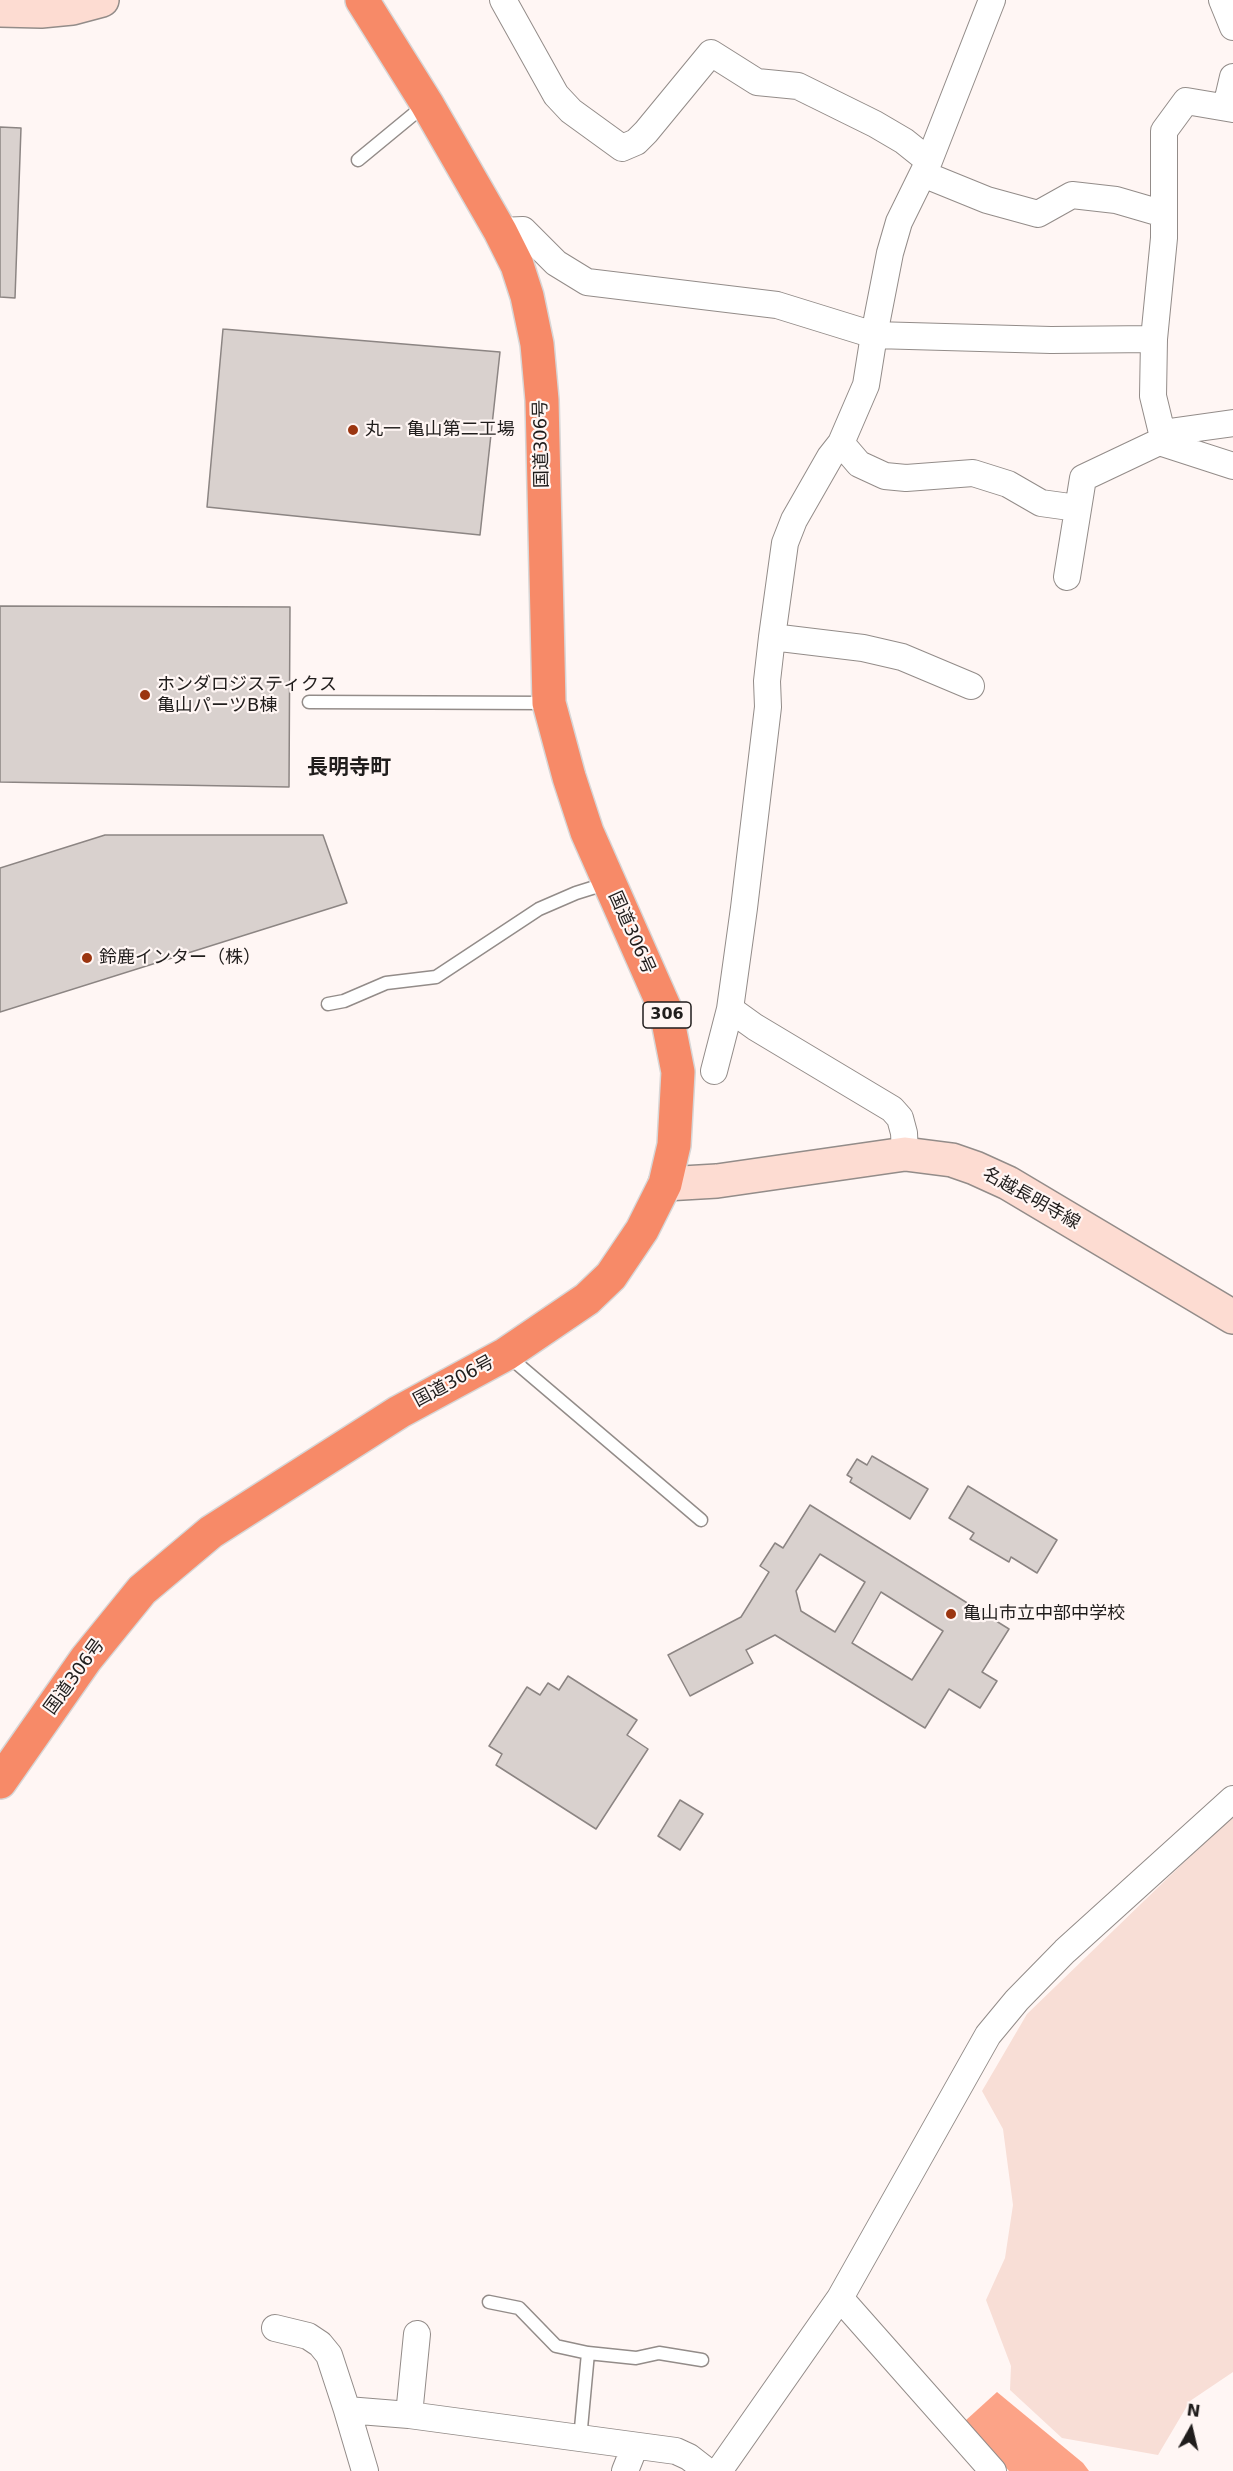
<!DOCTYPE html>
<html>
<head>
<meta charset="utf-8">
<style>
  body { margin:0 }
  #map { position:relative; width:1233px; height:2471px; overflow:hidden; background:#fff6f4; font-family:"DejaVu Sans",sans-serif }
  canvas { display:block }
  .north { position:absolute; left:1161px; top:2399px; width:60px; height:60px; -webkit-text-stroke:4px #fff6f4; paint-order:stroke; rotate:8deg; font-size:16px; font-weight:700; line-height:24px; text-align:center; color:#201d1c }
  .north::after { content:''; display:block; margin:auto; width:21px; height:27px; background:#201d1c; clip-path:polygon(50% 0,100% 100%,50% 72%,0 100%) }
</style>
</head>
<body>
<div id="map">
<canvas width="1233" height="2471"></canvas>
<div class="north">N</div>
</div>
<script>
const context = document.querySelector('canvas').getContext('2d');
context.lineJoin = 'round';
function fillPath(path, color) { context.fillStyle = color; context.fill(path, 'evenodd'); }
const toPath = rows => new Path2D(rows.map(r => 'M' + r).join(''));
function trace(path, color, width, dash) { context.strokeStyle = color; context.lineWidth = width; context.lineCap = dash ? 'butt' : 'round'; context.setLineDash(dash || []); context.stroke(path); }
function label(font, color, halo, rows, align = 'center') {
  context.font = font + ' "DejaVu Sans","Noto Sans JP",sans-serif'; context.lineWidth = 4.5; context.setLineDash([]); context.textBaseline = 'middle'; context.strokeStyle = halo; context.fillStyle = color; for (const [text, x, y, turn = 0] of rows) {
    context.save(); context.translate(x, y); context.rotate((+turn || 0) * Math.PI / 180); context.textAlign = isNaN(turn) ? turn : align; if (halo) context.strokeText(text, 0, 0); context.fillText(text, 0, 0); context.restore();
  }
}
const green = toPath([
  [1233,1815,1233,2372,1190,2401,1158,2455,1062,2438,1010,2390,1011,2366,986,2300,1005,2258,1013,2205,1003,2129,982,2091,1027,2014]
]);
const water = toPath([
  [997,2392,1083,2463,1089,2471,1009,2471,965,2421]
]);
const building = toPath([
  [0,127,21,128,15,298,0,297,0,127],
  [223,329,500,352,480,535,207,507,223,329],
  [0,606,290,607,289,787,0,782,0,606],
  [105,835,323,835,347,903,0,1012,0,868,105,835],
  [872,1456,928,1489,910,1519,850,1482,852,1478,847,1475,857,1459,867,1465,872,1456],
  [968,1486,1057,1540,1037,1573,1011,1557,1009,1562,970,1539,974,1533,949,1518,968,1486],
  [810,1505,1009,1629,982,1672,997,1681,980,1708,949,1689,925,1728,775,1635,746,1650,753,1663,690,1696,668,1655,741,1617,769,1572,760,1566,775,1543,783,1548,810,1505],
  [820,1554,865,1582,835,1632,801,1611,796,1591,820,1554],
  [881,1592,943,1631,912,1680,852,1643,881,1592],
  [568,1676,637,1720,627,1735,648,1749,596,1829,496,1765,502,1754,489,1746,527,1687,540,1695,548,1683,559,1690,568,1676],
  [680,1800,703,1814,680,1850,658,1836,680,1800]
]);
const lane = toPath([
  [358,160,426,104],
  [309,702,548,703],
  [328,1004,344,1001,386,983,436,977,539,909,576,893,608,883],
  [507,1355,701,1520],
  [489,2302,519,2308,556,2346,588,2353,636,2358,659,2353,702,2360],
  [580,2439,588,2353]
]);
const street = toPath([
  [503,0,556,95,571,111,622,148,636,142,646,132,711,53,757,82,798,86,875,124,904,141,929,161],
  [1222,0,1233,27],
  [1226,107,1233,77],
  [923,174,987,200,1038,214,1072,195,1116,200,1164,214],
  [500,231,523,230,556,263,587,282,777,305,874,335,1051,340,1154,339,1153,396,1162,433,1159,442,1233,466],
  [1154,339,1164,238,1164,131,1186,101,1233,109],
  [1162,433,1233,423],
  [841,443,859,464,885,476,906,478,973,473,1008,484,1041,503,1077,508],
  [1067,577,1083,478,1159,442],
  [772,637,863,648,902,657,971,686],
  [730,1009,755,1027,892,1109,900,1118,904,1133,905,1154],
  [714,1071,730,1009,744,908,768,707,767,681,772,637,785,543,794,520,830,457,841,443,866,385,874,335,890,253,899,222,929,161,992,0],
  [275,2328,308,2336,320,2344,329,2355,347,2410,409,2415,676,2451,689,2457,707,2471],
  [347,2410,365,2471],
  [409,2415,417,2334],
  [625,2471,635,2446],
  [719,2471,840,2298],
  [993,2471,840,2298,988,2035,1017,2000,1065,1951,1233,1799]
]);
const secondary = toPath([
  [0,10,41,11,72,8,102,0],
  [665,1184,717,1181,905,1154,952,1160,975,1168,1008,1183,1233,1317]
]);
const highway = toPath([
  [0,1782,86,1659,142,1590,211,1532,399,1412,506,1354,587,1299,611,1276,642,1230,665,1184,674,1145,678,1072,666,1011,587,832,569,777,549,703,542,400,537,344,527,296,517,265,500,231,427,104,362,0]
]);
const markers = [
  [353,430,6,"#9b3510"],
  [145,695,6,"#9b3510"],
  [87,958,6,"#9b3510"],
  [951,1614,6,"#9b3510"]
];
const shields = [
  [667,1015,48]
];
const shieldNames = [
  ["306",667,1015]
];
const poiNames = [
  ["丸一 亀山第二工場",365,430],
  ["ホンダロジスティクス",157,685],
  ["亀山パーツB棟",157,706],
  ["鈴鹿インター（株）",99,958],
  ["亀山市立中部中学校",963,1614]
];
const streetNames = [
  ["国道306号",542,444,-91],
  ["国道306号",631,933,66],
  ["名越長明寺線",1031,1199,29],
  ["国道306号",454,1382,-28],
  ["国道306号",75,1677,-54]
];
const quarterNames = [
  ["長明寺町",349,769]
];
fillPath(green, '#f8ded6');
fillPath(water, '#fca387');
fillPath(building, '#d9d1ce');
trace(building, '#8c8583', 1.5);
trace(lane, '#938c89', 15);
trace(street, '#938c89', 28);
trace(secondary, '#938c89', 36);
trace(highway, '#d7d6d6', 36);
trace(lane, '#fff', 12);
trace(street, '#fff', 26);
trace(secondary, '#fddcd2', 33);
trace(highway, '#f78a68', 33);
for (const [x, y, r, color] of markers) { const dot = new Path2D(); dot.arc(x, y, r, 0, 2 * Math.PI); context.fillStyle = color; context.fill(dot); trace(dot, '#fff6f4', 2); }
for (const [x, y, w] of shields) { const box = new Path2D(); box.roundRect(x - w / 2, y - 13, w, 26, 4.5); context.fillStyle = '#fff6f4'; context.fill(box); trace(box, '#201d1c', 1.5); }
label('bold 16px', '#201d1c', null, shieldNames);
label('18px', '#201d1c', '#fff6f4', poiNames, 'left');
label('18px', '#201d1c', '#fff6f4', streetNames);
label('bold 21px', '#201d1c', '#fff6f4', quarterNames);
</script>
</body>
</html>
